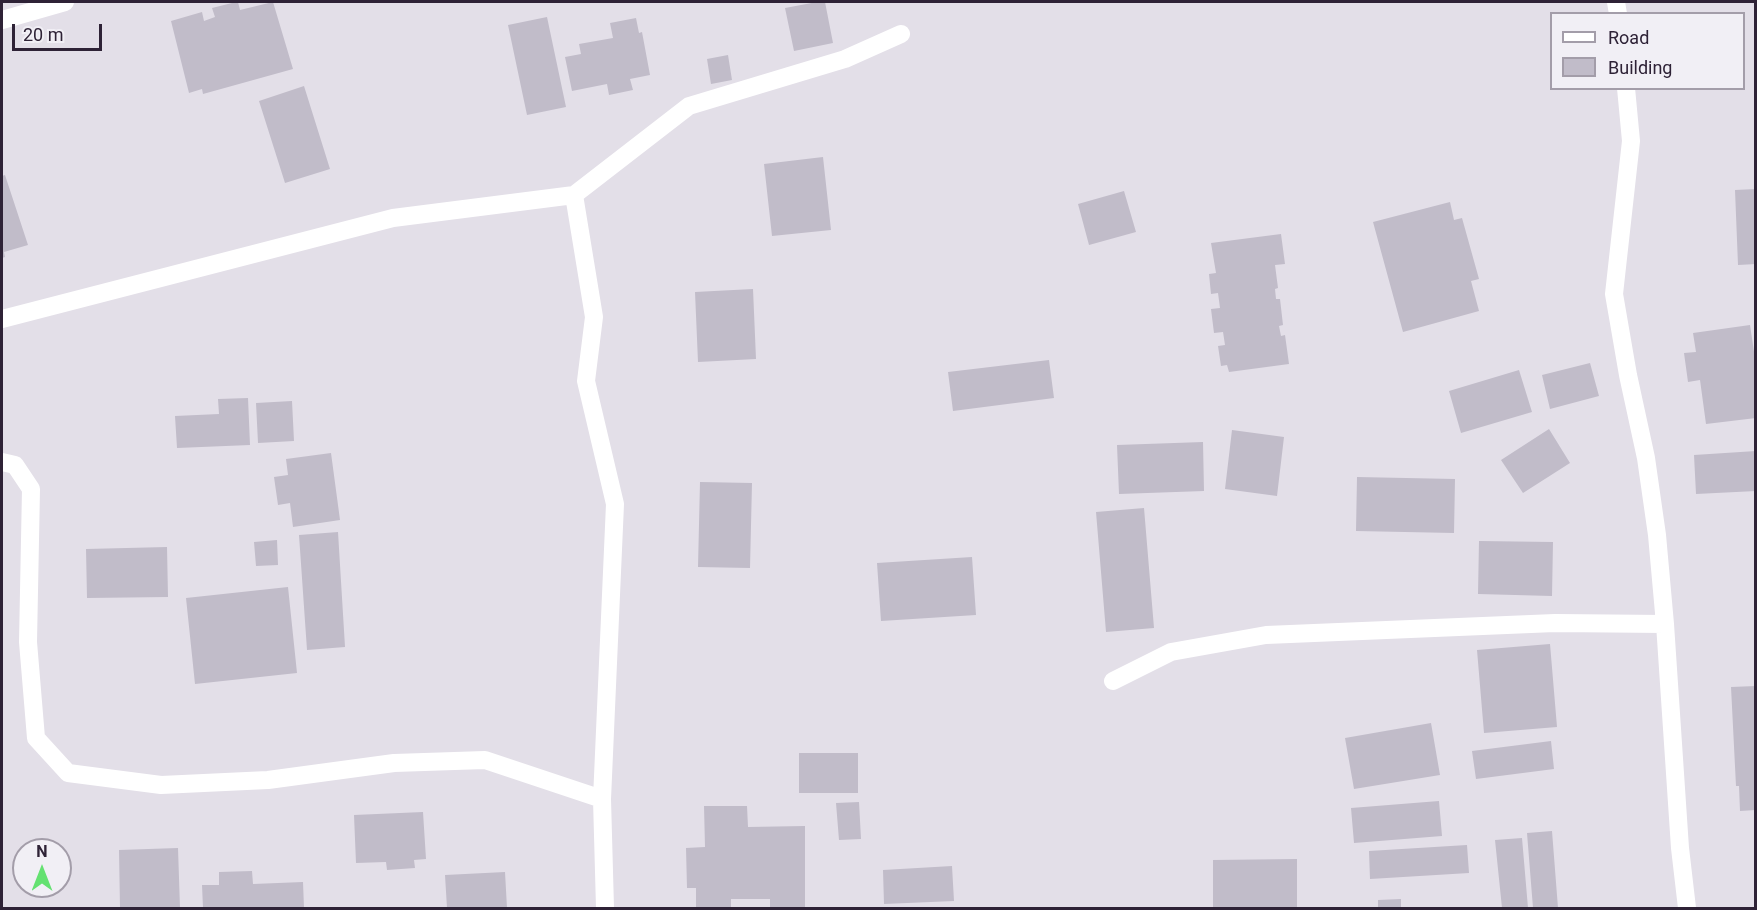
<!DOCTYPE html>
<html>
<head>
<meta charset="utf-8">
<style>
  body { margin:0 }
  #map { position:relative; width:1757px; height:910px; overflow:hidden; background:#e3dfe8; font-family:Roboto,sans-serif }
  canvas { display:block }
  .frame { position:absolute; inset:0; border:3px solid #2e2236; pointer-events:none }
  .legend { position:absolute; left:1550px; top:12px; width:195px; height:78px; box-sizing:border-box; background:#f1eff5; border:2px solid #a39da9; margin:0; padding:8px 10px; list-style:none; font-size:18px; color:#2e2236 }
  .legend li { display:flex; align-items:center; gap:12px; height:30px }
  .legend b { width:30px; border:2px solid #a39da9 }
  .north { position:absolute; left:12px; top:838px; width:60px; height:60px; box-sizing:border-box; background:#f1eff5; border:2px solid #a39da9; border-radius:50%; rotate:0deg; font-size:16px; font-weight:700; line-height:24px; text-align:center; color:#2e2236 }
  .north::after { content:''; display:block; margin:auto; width:21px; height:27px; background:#64e171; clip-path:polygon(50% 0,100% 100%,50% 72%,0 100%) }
  .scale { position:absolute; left:12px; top:24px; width:90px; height:27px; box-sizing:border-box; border:3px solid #2e2236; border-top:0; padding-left:8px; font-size:18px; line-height:21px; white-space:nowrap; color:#2e2236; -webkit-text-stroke:4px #f1eff5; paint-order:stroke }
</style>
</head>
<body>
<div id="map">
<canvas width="1757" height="910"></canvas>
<div class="frame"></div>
<ul class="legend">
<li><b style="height:8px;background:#fff"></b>Road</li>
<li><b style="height:16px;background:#c1bcc9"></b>Building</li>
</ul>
<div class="north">N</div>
<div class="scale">20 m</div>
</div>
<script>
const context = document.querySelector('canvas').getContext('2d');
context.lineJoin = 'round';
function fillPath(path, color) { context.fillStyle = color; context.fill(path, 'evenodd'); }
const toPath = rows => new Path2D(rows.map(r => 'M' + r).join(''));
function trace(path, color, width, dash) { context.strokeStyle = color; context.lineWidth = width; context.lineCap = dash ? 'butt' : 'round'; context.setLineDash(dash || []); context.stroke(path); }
const building = toPath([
  [236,2,238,2,240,10,273,2,293,69,203,94,202,89,189,93,171,21,202,12,204,21,215,17,212,8],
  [817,2,825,2,833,43,794,51,785,8],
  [547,17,566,107,527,115,508,25],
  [636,18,639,33,642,32,650,75,630,79,633,90,609,95,607,84,572,91,565,57,581,54,579,44,613,38,610,23],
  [728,55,732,80,711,84,707,59],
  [304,86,330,169,285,183,259,101],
  [823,157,831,230,772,236,764,164],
  [5,175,28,245,4,252,5,257,2,258,2,176],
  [1756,189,1756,264,1738,265,1735,190],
  [1124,191,1136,232,1089,245,1078,204],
  [1450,202,1454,220,1462,218,1479,279,1471,281,1479,311,1403,332,1373,222],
  [1281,234,1285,264,1275,265,1278,288,1275,289,1276,299,1280,299,1283,325,1279,326,1281,336,1285,335,1289,364,1229,372,1227,365,1221,366,1218,346,1225,345,1223,332,1214,333,1211,309,1220,308,1218,293,1211,294,1209,274,1216,273,1211,243],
  [753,289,756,359,698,362,695,292],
  [1750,325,1756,365,1756,418,1706,424,1700,380,1688,382,1684,353,1696,352,1693,333],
  [1049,360,1054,398,953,411,948,372],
  [1590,363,1599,396,1550,409,1542,375],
  [1519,370,1532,412,1461,433,1449,391],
  [248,398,250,445,177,448,175,416,219,414,218,399],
  [292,401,294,441,258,443,256,403],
  [1549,429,1570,463,1523,493,1501,460],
  [1232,430,1284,437,1277,496,1225,489],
  [1203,442,1204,491,1119,494,1117,445],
  [1756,451,1756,491,1696,494,1694,455],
  [331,453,340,520,293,527,290,503,278,505,274,477,288,475,286,459],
  [1357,477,1455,479,1454,533,1356,531],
  [700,482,752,483,750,568,698,567],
  [1144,508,1154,628,1106,632,1096,512],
  [338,532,345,647,307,650,299,535],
  [277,540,278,565,256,566,254,542],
  [1479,541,1553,542,1552,596,1478,594],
  [167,547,168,597,87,598,86,549],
  [972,557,976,615,881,621,877,563],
  [288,587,297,673,195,684,186,598],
  [1550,644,1557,727,1484,733,1477,650],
  [1756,686,1756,810,1740,811,1739,786,1736,786,1731,687],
  [1431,723,1440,775,1354,789,1345,738],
  [1551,741,1554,769,1476,779,1472,751],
  [799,753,858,753,858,793,799,793],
  [1439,801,1442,836,1354,843,1351,808],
  [859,802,861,839,839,840,836,803],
  [704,806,747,806,748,827,805,826,805,908,770,908,770,899,731,899,731,908,696,908,696,888,687,888,686,848,705,847],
  [423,812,426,859,414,860,415,868,387,870,386,862,356,863,354,815],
  [1552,831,1558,908,1533,908,1527,833],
  [1522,838,1528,908,1502,908,1495,840],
  [1467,845,1469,873,1370,879,1369,851],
  [178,848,180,908,120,908,119,850],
  [1297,859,1297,907,1213,908,1213,860],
  [952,866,954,901,884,904,883,870],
  [252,871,253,884,303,882,304,908,203,908,202,885,219,885,219,872],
  [505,872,507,908,447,908,445,875],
  [1401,899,1401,908,1378,908,1378,900]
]);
const minor = toPath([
  [1616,2,1618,14],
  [2,20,65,2],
  [1626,88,1631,141,1614,294,1628,375,1646,458,1657,535,1665,624,1680,848,1687,908],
  [574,195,689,106,845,59,901,34],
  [2,319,393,218,574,195,594,317,586,381,615,504,602,799,605,908],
  [2,462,15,465,31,489,28,642,36,738,68,773,161,785,268,780,394,763,485,760,602,799],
  [1113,681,1171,652,1266,635,1555,623,1665,624]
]);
fillPath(building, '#c1bcc9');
trace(minor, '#fff', 18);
</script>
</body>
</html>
